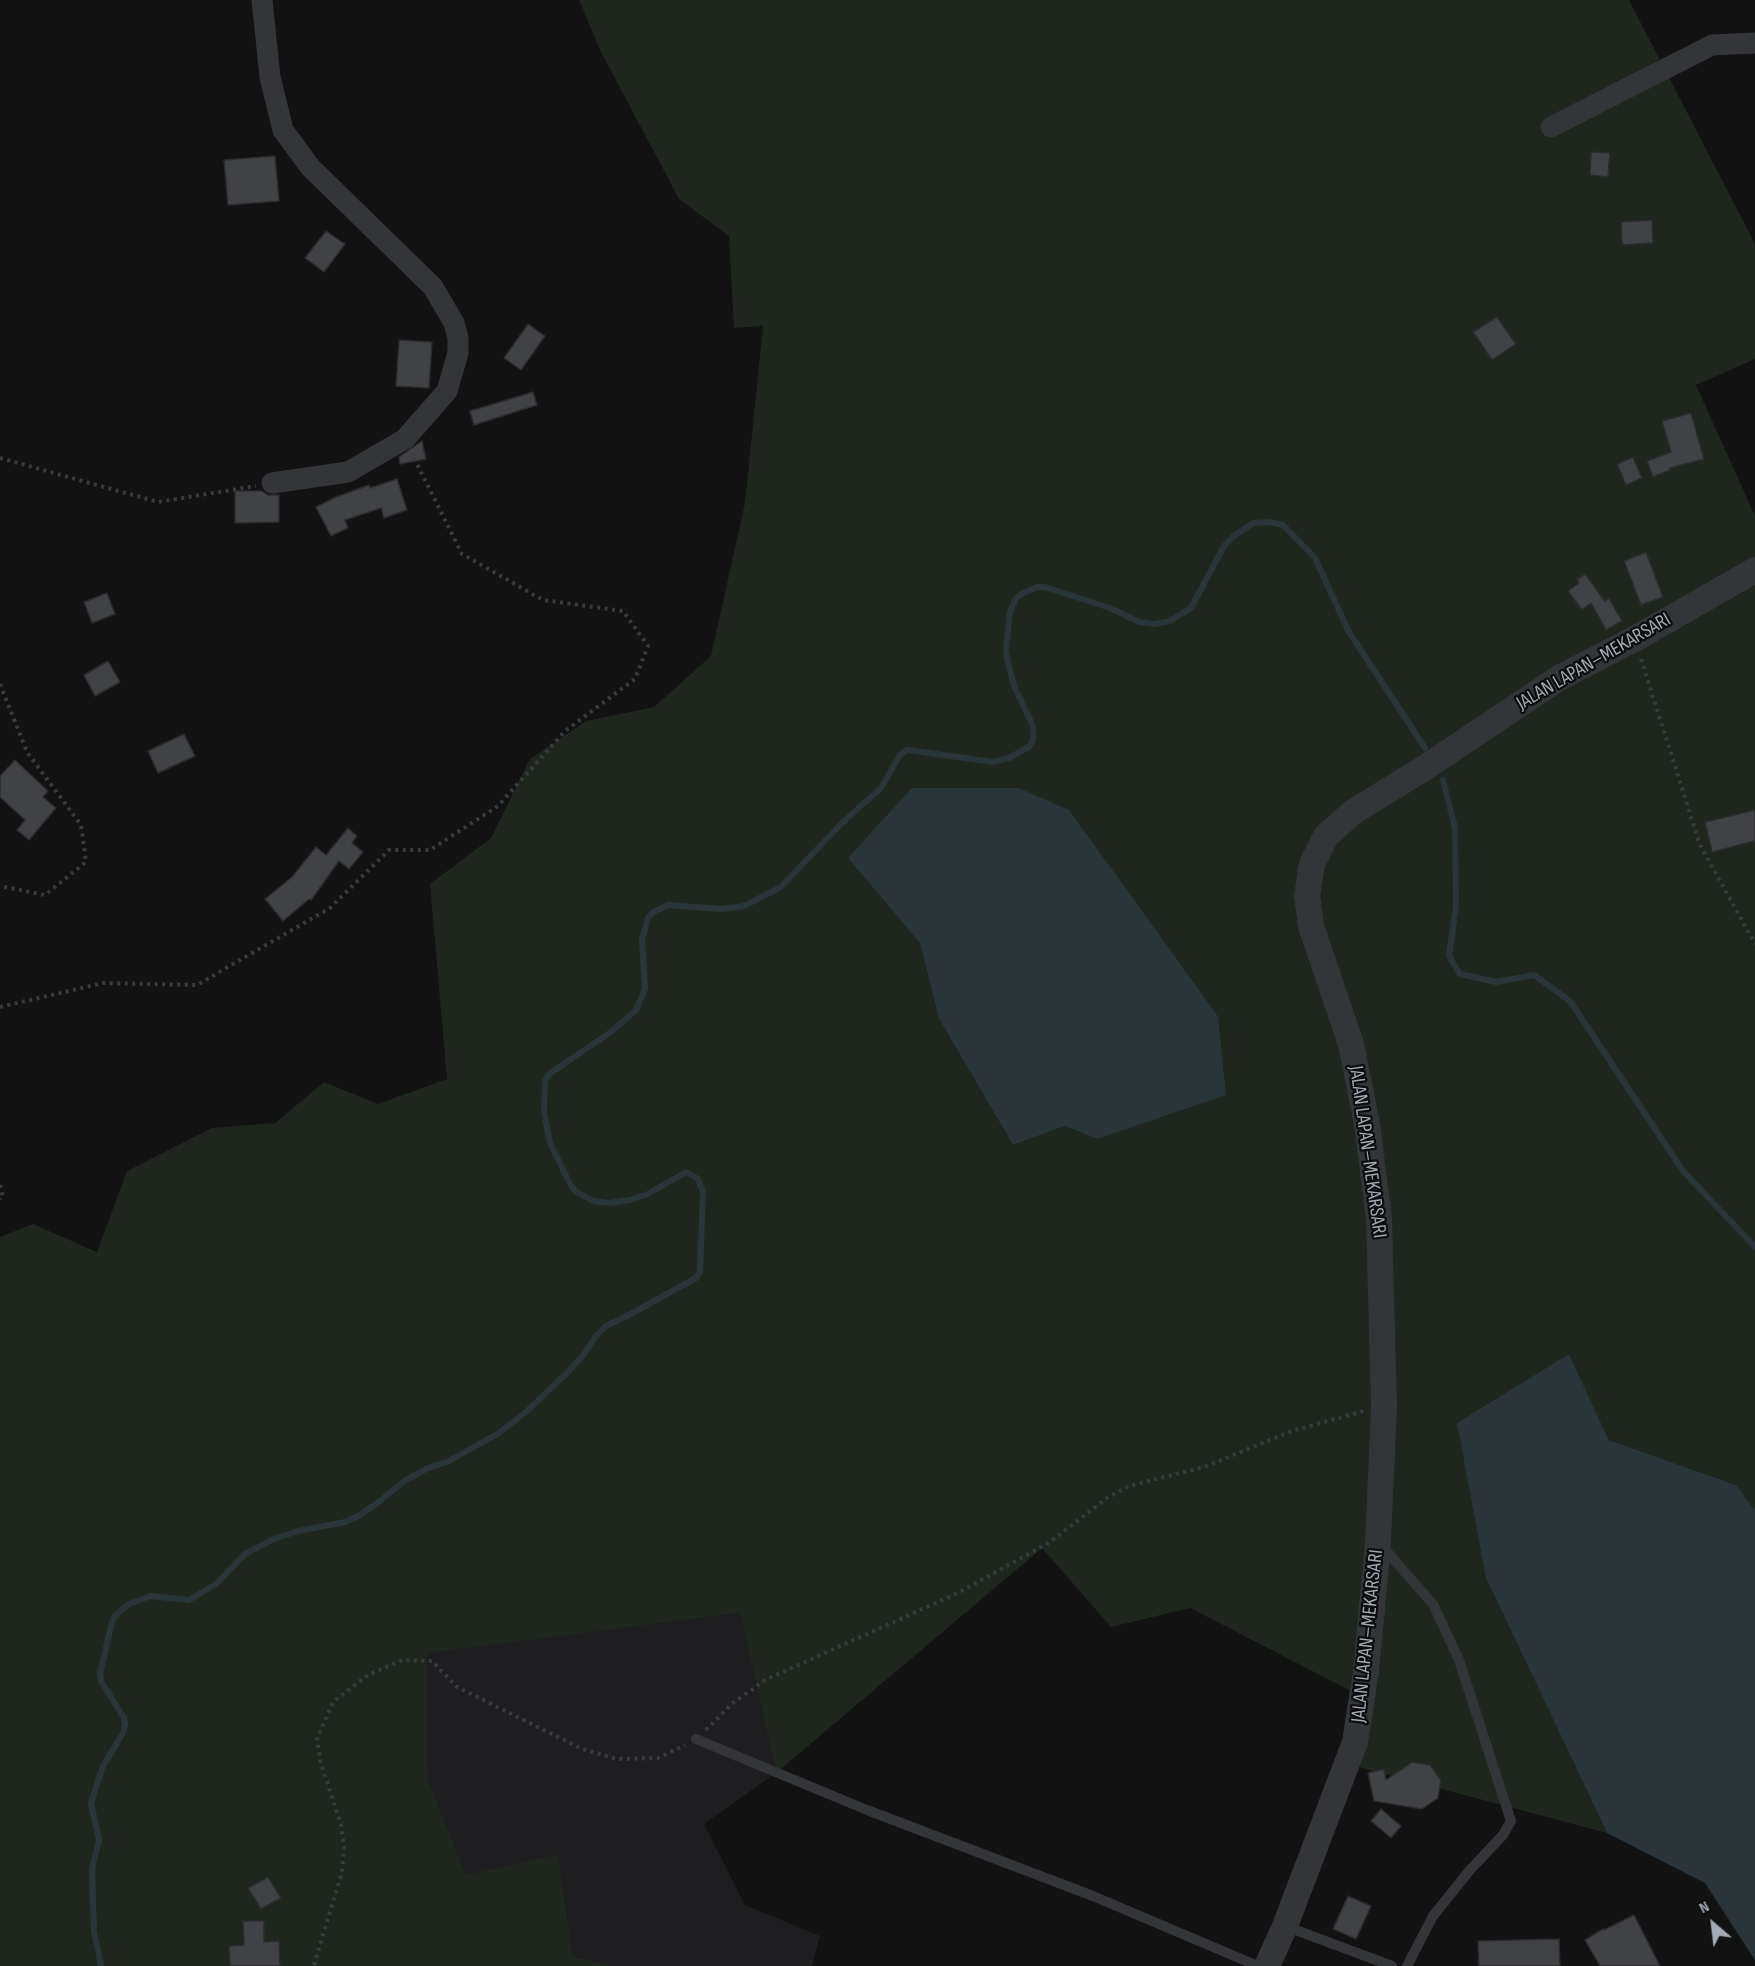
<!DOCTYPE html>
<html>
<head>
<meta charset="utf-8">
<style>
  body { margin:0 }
  #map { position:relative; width:1755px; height:1966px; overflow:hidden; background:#121213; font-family:"Sofia Sans Condensed",sans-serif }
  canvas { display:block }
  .north { position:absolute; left:1683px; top:1894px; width:60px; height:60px; -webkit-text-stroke:4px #0d0d0e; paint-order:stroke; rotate:332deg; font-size:16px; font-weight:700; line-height:24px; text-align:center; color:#a3abb4 }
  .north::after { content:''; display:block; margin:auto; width:21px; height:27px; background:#a3abb4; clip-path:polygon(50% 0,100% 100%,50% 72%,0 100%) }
</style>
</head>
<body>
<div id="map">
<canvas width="1755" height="1966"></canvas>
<div class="north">N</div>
</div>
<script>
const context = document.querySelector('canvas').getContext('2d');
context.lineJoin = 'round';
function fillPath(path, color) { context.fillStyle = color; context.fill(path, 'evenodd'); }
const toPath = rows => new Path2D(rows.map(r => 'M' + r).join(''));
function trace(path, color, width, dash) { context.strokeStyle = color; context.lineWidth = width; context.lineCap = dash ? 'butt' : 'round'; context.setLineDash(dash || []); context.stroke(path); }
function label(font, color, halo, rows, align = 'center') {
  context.font = font + ' "Sofia Sans Condensed",sans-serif'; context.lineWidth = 4.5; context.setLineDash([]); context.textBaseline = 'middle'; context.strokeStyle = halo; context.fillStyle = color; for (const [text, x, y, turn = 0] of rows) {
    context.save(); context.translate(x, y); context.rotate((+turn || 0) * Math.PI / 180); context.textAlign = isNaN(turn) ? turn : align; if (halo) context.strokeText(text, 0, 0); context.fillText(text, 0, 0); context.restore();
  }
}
const built = toPath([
  [740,1613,776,1773,704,1824,745,1905,820,1936,812,1966,611,1966,573,1956,558,1854,466,1876,428,1779,427,1652]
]);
const green = toPath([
  [579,0,1629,0,1755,244,1755,359,1696,385,1755,516,1755,1510,1736,1485,1609,1440,1569,1354,1486,1578,1607,1833,1340,1762,1351,1691,1190,1608,1111,1627,1042,1548,776,1773,740,1613,427,1653,428,1779,466,1875,558,1854,573,1956,611,1966,0,1966,0,1237,33,1224,97,1252,127,1171,212,1128,275,1123,324,1082,378,1104,447,1079,430,884,491,838,530,759,586,721,654,707,711,656,745,503,763,326,734,328,729,236,679,199,600,50],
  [1019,788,1068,810,1218,1016,1097,1139,1065,1126,1013,1145,939,1019,920,943]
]);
const water = toPath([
  [912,788,1019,788,1069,810,1218,1016,1226,1095,1097,1139,1065,1126,1013,1145,939,1019,920,943,848,858],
  [1569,1354,1609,1440,1736,1485,1755,1510,1755,1960,1705,1883,1607,1833,1486,1578,1457,1423]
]);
const stream = toPath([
  [1443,780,1455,828,1456,906,1449,956,1460,974,1496,982,1534,975,1570,1001,1683,1171,1755,1247],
  [101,1966,94,1931,92,1869,99,1840,91,1803,103,1766,123,1733,125,1725,124,1718,101,1681,100,1674,112,1622,115,1616,127,1605,150,1596,189,1600,216,1584,245,1554,274,1539,298,1531,345,1522,360,1515,380,1501,404,1481,426,1469,449,1461,499,1433,526,1412,567,1373,583,1356,595,1337,606,1326,627,1316,696,1278,700,1272,703,1192,698,1179,686,1172,648,1194,630,1200,609,1203,593,1201,575,1191,570,1184,550,1143,544,1112,545,1081,549,1074,611,1032,636,1010,645,989,642,940,648,918,653,912,668,905,722,909,744,906,781,887,842,823,881,788,900,755,907,750,993,762,1009,758,1029,747,1033,740,1033,726,1014,686,1008,663,1006,650,1010,612,1016,598,1023,593,1037,587,1045,587,1110,608,1139,622,1154,624,1170,621,1191,608,1224,546,1234,536,1253,523,1269,522,1283,525,1315,558,1349,632,1425,748]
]);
const building = toPath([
  [1591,152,1610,153,1608,177,1590,175,1591,152],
  [275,156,279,201,228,205,224,160,275,156],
  [1652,220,1653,243,1622,245,1621,222,1652,220],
  [326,231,345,244,324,272,305,258,326,231],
  [1497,317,1516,344,1492,360,1473,332,1497,317],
  [528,324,545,336,521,370,504,358,528,324],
  [399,340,432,342,429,388,396,386,399,340],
  [533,392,537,405,474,425,470,411,533,392],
  [1691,413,1704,459,1670,468,1670,470,1653,477,1647,461,1671,452,1662,421,1691,413],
  [422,441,426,459,400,464,399,457,422,441],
  [1633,457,1642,478,1626,485,1617,464,1633,457],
  [397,479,407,510,384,518,381,508,345,520,348,528,331,536,316,507,336,497,369,485,370,488,397,479],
  [235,491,262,491,268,495,279,495,279,522,235,523,235,491],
  [1646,552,1663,597,1641,605,1624,561,1646,552],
  [1585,574,1605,601,1609,598,1622,621,1606,630,1591,603,1582,610,1568,591,1579,583,1577,579,1585,574],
  [107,593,115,614,92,623,84,602,107,593],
  [108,661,120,682,95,696,84,675,108,661],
  [184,734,195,756,158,773,148,751,184,734],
  [15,760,48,791,43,797,56,808,29,840,17,830,25,820,0,797,0,776,15,760],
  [1755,810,1755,841,1712,852,1705,822,1755,810],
  [348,828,357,836,352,843,363,852,349,869,339,861,311,900,309,899,283,921,265,899,292,877,316,847,326,855,348,828],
  [1412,1762,1430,1765,1441,1780,1438,1798,1422,1809,1374,1801,1368,1773,1384,1769,1386,1780,1412,1762],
  [1381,1809,1401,1826,1391,1838,1371,1821,1381,1809],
  [268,1877,281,1898,261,1909,248,1888,268,1877],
  [1348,1896,1371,1906,1356,1939,1333,1929,1348,1896],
  [1634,1915,1660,1966,1600,1966,1585,1940,1603,1929,1604,1930,1634,1915],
  [243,1921,264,1921,264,1942,279,1941,280,1966,230,1966,229,1946,244,1945,243,1921],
  [1559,1939,1560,1966,1479,1966,1478,1941,1559,1939]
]);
const path = toPath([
  [0,458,158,502,256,486],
  [1641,659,1700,845,1755,944],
  [0,684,27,752,81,825,86,862,45,895,0,886],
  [0,1007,103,983,197,985,330,908,389,850,430,850,498,806,565,731,635,679,648,646,623,611,543,600,462,554,413,456],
  [0,1185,3,1197,0,1199],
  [706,1730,733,1703,765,1680,958,1593,1050,1542,1107,1498,1129,1486,1204,1467,1292,1431,1364,1411],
  [314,1965,342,1872,344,1848,341,1824,321,1764,317,1739,333,1702,368,1675,402,1660,432,1661,457,1687,582,1749,617,1759,658,1758,685,1745]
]);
const service = toPath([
  [1381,1545,1433,1604,1459,1660,1511,1821,1503,1835,1470,1870,1433,1916,1407,1966],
  [696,1739,867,1810,1093,1896,1258,1966],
  [1285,1926,1392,1966]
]);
const minor = toPath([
  [262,0,270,77,283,130,310,167,433,287,454,323,458,338,458,353,447,391,405,439,348,472,272,483],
  [1551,127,1712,45,1755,43]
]);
const tertiary = toPath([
  [1267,1966,1285,1926,1355,1742,1366,1672,1378,1543,1384,1406,1379,1219,1367,1124,1351,1044,1311,926,1307,896,1312,864,1326,836,1353,812,1426,767,1559,678,1638,637,1755,570]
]);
const streetNames = [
  ["JALAN LAPAN–MEKARSARI",1594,662,-30],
  ["JALAN LAPAN–MEKARSARI",1367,1152,82],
  ["JALAN LAPAN–MEKARSARI",1368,1636,-84]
];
fillPath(built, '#1e1e20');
fillPath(green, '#1e261e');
fillPath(water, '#2a3539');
trace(stream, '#2a3539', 6);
fillPath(building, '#414246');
trace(building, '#2c2c2f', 1.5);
trace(path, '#393c3f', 4, [3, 4.5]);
trace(service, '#333538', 10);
trace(minor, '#333538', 21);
trace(tertiary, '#333538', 26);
label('20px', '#a3abb4', '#0d0d0e', streetNames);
</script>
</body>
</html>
